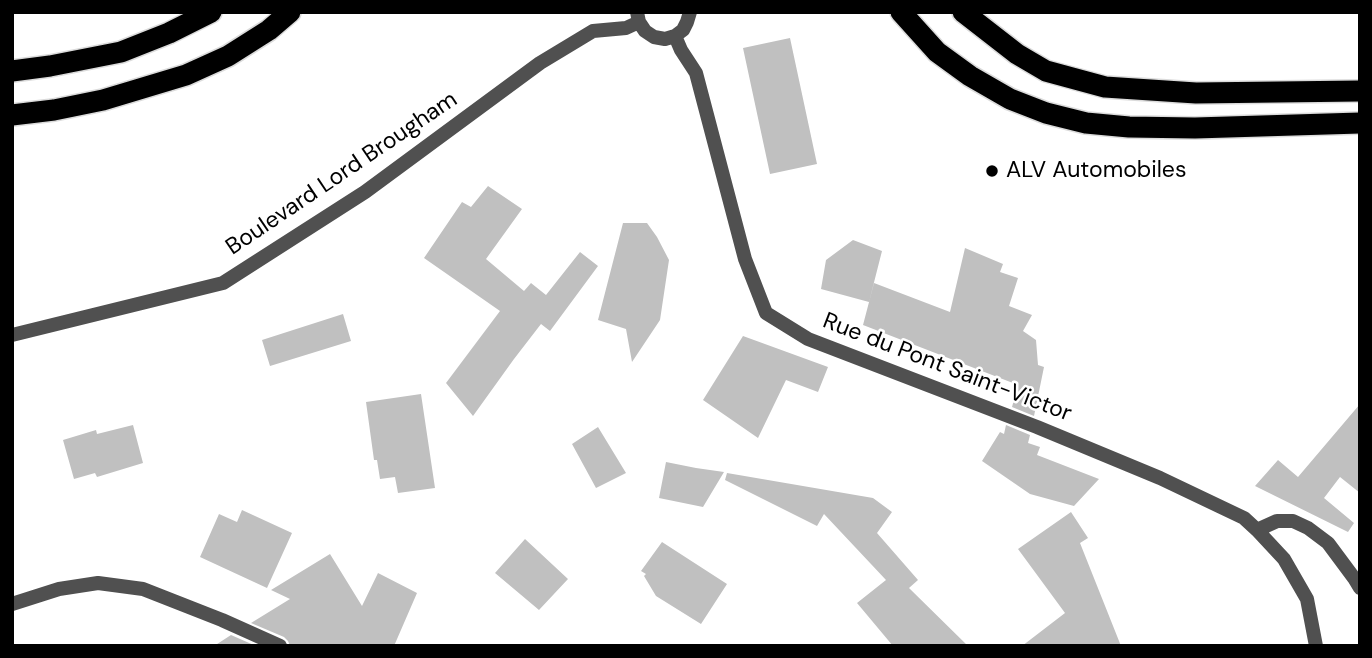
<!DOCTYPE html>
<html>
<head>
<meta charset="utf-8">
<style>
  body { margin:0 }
  #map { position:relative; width:1372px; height:658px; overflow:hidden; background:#fff; font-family:"DM Sans",sans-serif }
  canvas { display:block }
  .frame { position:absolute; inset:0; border:14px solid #000; pointer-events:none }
</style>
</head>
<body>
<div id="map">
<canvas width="1372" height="658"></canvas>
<div class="frame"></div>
</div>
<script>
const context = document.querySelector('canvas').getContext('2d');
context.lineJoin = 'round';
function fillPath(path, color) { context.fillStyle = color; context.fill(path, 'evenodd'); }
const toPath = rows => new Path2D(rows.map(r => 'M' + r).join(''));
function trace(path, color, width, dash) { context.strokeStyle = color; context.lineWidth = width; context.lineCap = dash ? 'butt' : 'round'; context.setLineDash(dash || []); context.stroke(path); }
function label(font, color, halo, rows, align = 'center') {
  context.font = font + ' "DM Sans",sans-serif'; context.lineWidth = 5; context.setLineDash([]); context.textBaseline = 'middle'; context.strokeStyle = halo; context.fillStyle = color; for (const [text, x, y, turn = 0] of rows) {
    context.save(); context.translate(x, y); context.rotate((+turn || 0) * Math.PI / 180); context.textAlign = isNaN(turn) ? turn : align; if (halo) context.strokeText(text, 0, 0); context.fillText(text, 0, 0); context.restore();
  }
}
const building = toPath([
  [790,38,817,164,770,174,743,48],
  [488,186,522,209,486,259,524,291,531,283,546,295,580,252,598,266,550,331,541,324,514,359,473,416,446,383,500,311,424,258,462,202,471,207],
  [623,223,647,223,657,237,669,260,660,320,632,362,626,329,598,320],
  [853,240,882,251,869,302,821,289,826,260],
  [965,248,1003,264,1000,272,1018,278,1009,306,1032,315,1023,331,1036,340,1038,365,1044,367,1034,416,1012,407,1018,385,863,325,874,283,950,312],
  [343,314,351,341,270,366,262,340],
  [743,336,828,367,818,392,786,380,758,438,703,400],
  [421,394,435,488,398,493,395,477,380,479,377,460,374,460,366,402],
  [1360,404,1360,493,1340,477,1324,498,1354,523,1348,532,1255,486,1278,460,1298,477],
  [133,425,143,463,97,477,95,473,74,479,63,440,96,430,97,434],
  [1006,425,1030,435,1028,443,1040,447,1037,455,1099,479,1074,506,1030,494,982,461,1000,432,1004,434],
  [598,427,626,473,596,488,572,444],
  [666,462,696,468,724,472,703,507,659,498],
  [727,473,873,498,892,512,877,533,918,580,909,588,968,646,893,646,857,603,886,580,824,514,817,526,725,480],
  [242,510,292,533,267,588,200,557,219,514,237,522],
  [1071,512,1088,538,1080,543,1121,646,1022,646,1065,613,1018,549],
  [525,539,568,579,539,610,495,573],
  [662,542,727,584,701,624,656,596,644,576,646,574,641,571],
  [330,554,362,606,378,573,417,593,394,646,290,646,288,641,284,637,251,623,290,599,271,590],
  [231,635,256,646,214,646]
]);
const street = toPath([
  [637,12,639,22,645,31,654,37,665,39,675,36,683,30,687,22,690,12],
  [675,36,681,50,696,73,745,259,766,313,808,339,1037,427,1160,478,1244,518,1257,530,1284,559,1307,599,1316,646],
  [12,335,223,283,365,192,540,63,593,31,626,28,639,22],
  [1257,530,1277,521,1293,521,1308,528,1328,543,1354,578,1360,588],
  [12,604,59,589,98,583,143,589,222,620,280,646]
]);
const highway = toPath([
  [901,12,937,52,970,76,1010,99,1046,113,1086,123,1129,127,1195,128,1360,123],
  [963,12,1017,54,1046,71,1105,87,1196,93,1360,91],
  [12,71,50,66,121,52,169,33,211,12],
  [12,115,54,110,103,100,186,75,228,56,269,30,290,12]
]);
const markers = [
  [992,171,7,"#000"]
];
const poiNames = [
  ["ALV Automobiles",1006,171]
];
const streetNames = [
  ["Boulevard Lord Brougham",342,174,-34],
  ["Rue du Pont Saint-Victor",947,368,21]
];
fillPath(building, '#c0c0c0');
trace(highway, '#dbdbdb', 24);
trace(street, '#505050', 14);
trace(highway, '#000', 21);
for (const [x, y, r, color] of markers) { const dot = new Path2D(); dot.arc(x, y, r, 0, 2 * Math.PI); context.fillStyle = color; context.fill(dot); trace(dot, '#fff', 2.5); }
label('23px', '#000', '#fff', poiNames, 'left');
label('23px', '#000', '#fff', streetNames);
</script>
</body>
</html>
